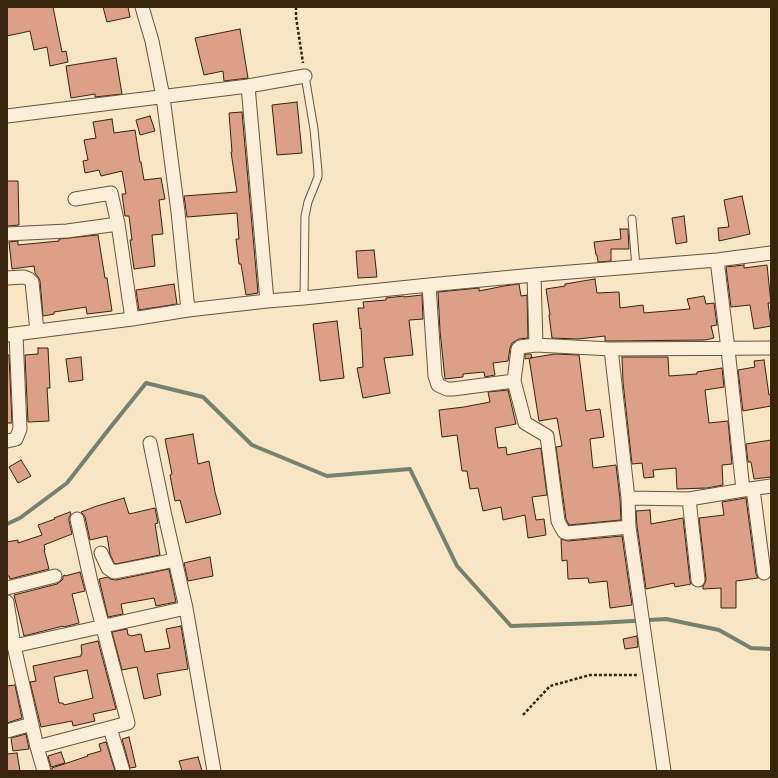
<!DOCTYPE html>
<html>
<head>
<meta charset="utf-8">
<style>
  body { margin:0 }
  #map { position:relative; width:778px; height:778px; overflow:hidden; background:#f8e5c3; font-family:"Gentium Book Plus",serif }
  canvas { display:block }
  .frame { position:absolute; inset:0; border:8px solid #38230d; pointer-events:none }
</style>
</head>
<body>
<div id="map">
<canvas width="778" height="778"></canvas>
<div class="frame"></div>
</div>
<script>
const context = document.querySelector('canvas').getContext('2d');
context.lineJoin = 'round';
const toPath = rows => new Path2D(rows.map(r => 'M' + r).join(''));
function trace(path, color, width, dash) { context.strokeStyle = color; context.lineWidth = width; context.lineCap = dash ? 'butt' : 'round'; context.setLineDash(dash || []); context.stroke(path); }
function fillPath(path, color) { context.fillStyle = color; context.fill(path, 'evenodd'); }
const stream = toPath([
  [7,524,20,518,67,483,109,429,146,383,203,397,252,445,327,476,410,469,457,566,511,626,598,623,666,619,719,630,751,648,771,649]
]);
const building = toPath([
  [7,7,53,7,62,52,66,51,68,62,50,66,47,47,34,50,30,31,7,36,7,7],
  [103,7,128,7,130,17,107,22,103,7],
  [240,29,248,78,224,81,223,71,204,75,195,38,240,29],
  [116,58,122,94,95,97,95,94,71,98,66,66,116,58],
  [297,102,302,153,277,155,272,105,297,102],
  [242,112,258,293,246,295,241,264,239,264,236,239,239,239,237,213,187,217,184,196,237,192,231,152,232,152,229,113,242,112],
  [150,116,155,131,140,135,136,120,150,116],
  [112,119,114,133,135,130,140,162,141,162,144,180,161,178,165,199,159,200,163,234,152,235,155,266,134,269,130,240,132,240,129,216,125,216,122,194,126,194,122,171,101,176,99,170,85,173,83,161,88,160,84,140,96,138,93,122,112,119],
  [7,181,18,181,19,225,7,226,7,181],
  [742,196,750,234,719,241,718,228,729,227,724,200,742,196],
  [684,216,687,242,676,244,672,218,684,216],
  [620,229,628,229,629,249,611,249,611,261,598,262,597,255,596,255,594,242,621,239,620,229],
  [98,235,105,278,107,278,112,311,87,314,86,307,54,312,54,314,43,316,40,281,38,277,35,273,34,266,12,269,9,242,18,241,18,245,59,241,59,239,98,235],
  [374,250,377,277,358,278,356,251,374,250],
  [744,265,744,268,767,265,771,303,768,303,771,326,754,329,750,305,731,307,726,267,744,265],
  [595,279,597,293,619,292,620,308,643,305,644,313,690,309,687,299,704,296,706,304,714,303,717,325,711,326,714,338,705,340,611,341,605,341,605,336,578,339,552,338,549,315,550,315,546,289,565,286,565,284,595,279],
  [174,284,177,304,139,310,136,290,174,284],
  [519,284,521,296,527,295,528,338,519,339,512,343,510,348,508,361,493,363,495,375,485,377,484,372,463,374,463,377,445,379,440,331,438,292,479,288,479,291,504,286,519,284],
  [422,295,423,319,409,320,413,355,384,358,390,393,363,398,357,368,363,367,361,328,360,329,358,308,364,308,363,302,386,300,386,298,404,296,404,297,422,295],
  [337,321,344,378,320,381,313,324,337,321],
  [38,348,48,348,50,388,47,388,49,421,28,422,25,355,38,354,38,348],
  [525,354,531,354,532,358,530,358,555,354,579,355,586,411,600,409,604,437,590,439,593,468,616,465,620,499,621,520,569,525,566,519,556,447,562,446,557,418,539,421,529,358,525,359,525,354],
  [7,355,9,355,12,423,7,423,7,355],
  [81,357,83,380,69,382,66,359,81,357],
  [622,357,668,357,669,376,697,374,697,372,722,368,724,387,705,390,709,423,728,421,732,464,722,465,723,485,707,488,677,489,676,468,653,470,654,477,644,478,642,463,632,464,623,382,622,357],
  [764,360,769,395,771,394,771,406,743,411,738,370,755,367,754,361,764,360],
  [508,390,516,424,495,428,498,448,506,447,507,455,540,448,541,449,547,495,532,497,536,520,544,519,546,535,528,538,525,515,503,520,501,507,483,511,478,488,470,489,467,471,462,471,457,435,442,437,439,410,464,407,490,402,488,392,508,390],
  [193,434,198,464,209,461,215,492,221,514,186,523,180,500,175,501,170,475,172,474,165,439,193,434],
  [771,440,771,477,754,479,751,462,748,462,746,444,771,440],
  [21,460,31,476,18,483,9,467,21,460],
  [124,498,129,514,155,508,158,523,155,524,160,555,116,564,114,563,110,554,107,536,90,540,85,517,83,514,81,512,97,506,124,498],
  [746,498,756,574,758,578,736,581,736,608,721,608,721,588,703,589,703,586,705,583,706,579,699,518,724,515,722,502,746,498],
  [650,510,651,524,683,518,690,581,691,584,675,587,674,583,646,589,637,526,636,511,650,510],
  [70,512,71,514,69,517,69,521,72,534,44,545,45,550,44,550,49,569,10,579,9,576,7,576,7,542,18,540,18,543,42,535,38,525,55,519,54,518,70,512],
  [622,536,632,605,610,608,607,581,589,583,588,578,568,579,567,560,562,561,561,539,568,541,622,536],
  [210,557,213,576,188,581,184,563,210,557],
  [169,569,176,602,156,606,154,598,121,604,123,614,108,617,99,579,108,577,110,579,116,580,169,569],
  [80,572,85,591,72,594,79,623,64,627,63,626,24,636,14,595,57,584,61,581,63,579,63,576,65,575,65,576,80,572],
  [181,626,188,669,157,674,161,695,144,699,137,667,122,670,112,632,127,629,128,635,130,635,131,636,141,634,145,652,170,648,166,629,181,626],
  [637,636,638,647,625,649,623,639,637,636],
  [98,641,116,709,93,714,95,721,73,726,72,721,41,727,30,682,36,681,33,666,81,656,81,654,82,654,81,645,98,641],
  [87,670,93,698,64,705,63,703,59,703,54,677,87,670],
  [15,685,22,718,7,723,7,686,15,685],
  [26,734,29,749,13,751,11,738,26,734],
  [129,737,136,767,130,768,122,739,129,737],
  [106,742,115,771,52,771,52,768,88,756,87,755,101,751,99,744,106,742],
  [61,752,65,763,51,767,48,756,61,752],
  [17,753,20,771,7,771,7,754,17,753],
  [198,757,202,771,182,771,179,761,198,757]
]);
const path = toPath([
  [296,7,296,17,303,63],
  [523,715,550,686,590,675,638,675]
]);
const service = toPath([
  [632,219,636,267],
  [304,298,305,216,308,202,318,177,318,171,314,129,305,76]
]);
const minor = toPath([
  [142,7,152,41,163,97,178,212,188,310],
  [248,86,267,301],
  [7,116,248,86,305,76],
  [75,199,111,193,118,224,132,319],
  [7,234,67,231,118,224],
  [717,260,728,349,743,490,771,486],
  [534,275,536,345],
  [7,278,24,277,29,279,32,282,37,331],
  [429,285,435,376,438,385,447,389,453,389,514,381,518,349,520,347,536,345,611,349,771,348],
  [7,335,132,319,188,310,267,301,304,298,429,285,534,275,717,260,771,253],
  [611,349,628,498,629,527,664,771],
  [514,381,525,423,547,436,558,521,560,525,564,532,567,533,629,527],
  [7,441,16,439,20,429,16,334],
  [150,443,165,516,186,608,214,771],
  [753,489,764,573],
  [628,498,689,499,743,490],
  [689,499,698,580],
  [101,553,108,568,114,572,175,560],
  [7,588,55,576],
  [7,602,14,646,37,747,44,771],
  [14,646,186,608],
  [110,728,123,771],
  [7,731,32,724],
  [37,747,128,723,91,582,77,519]
]);
trace(stream, '#758171', 4);
fillPath(building, '#dc9f87');
trace(building, '#38230d', 1);
trace(service, '#68543a', 9);
trace(minor, '#68543a', 15);
trace(path, '#38230d', 2.5, [3, 2]);
trace(service, '#faeed8', 7);
trace(minor, '#faeed8', 13);
</script>
</body>
</html>
